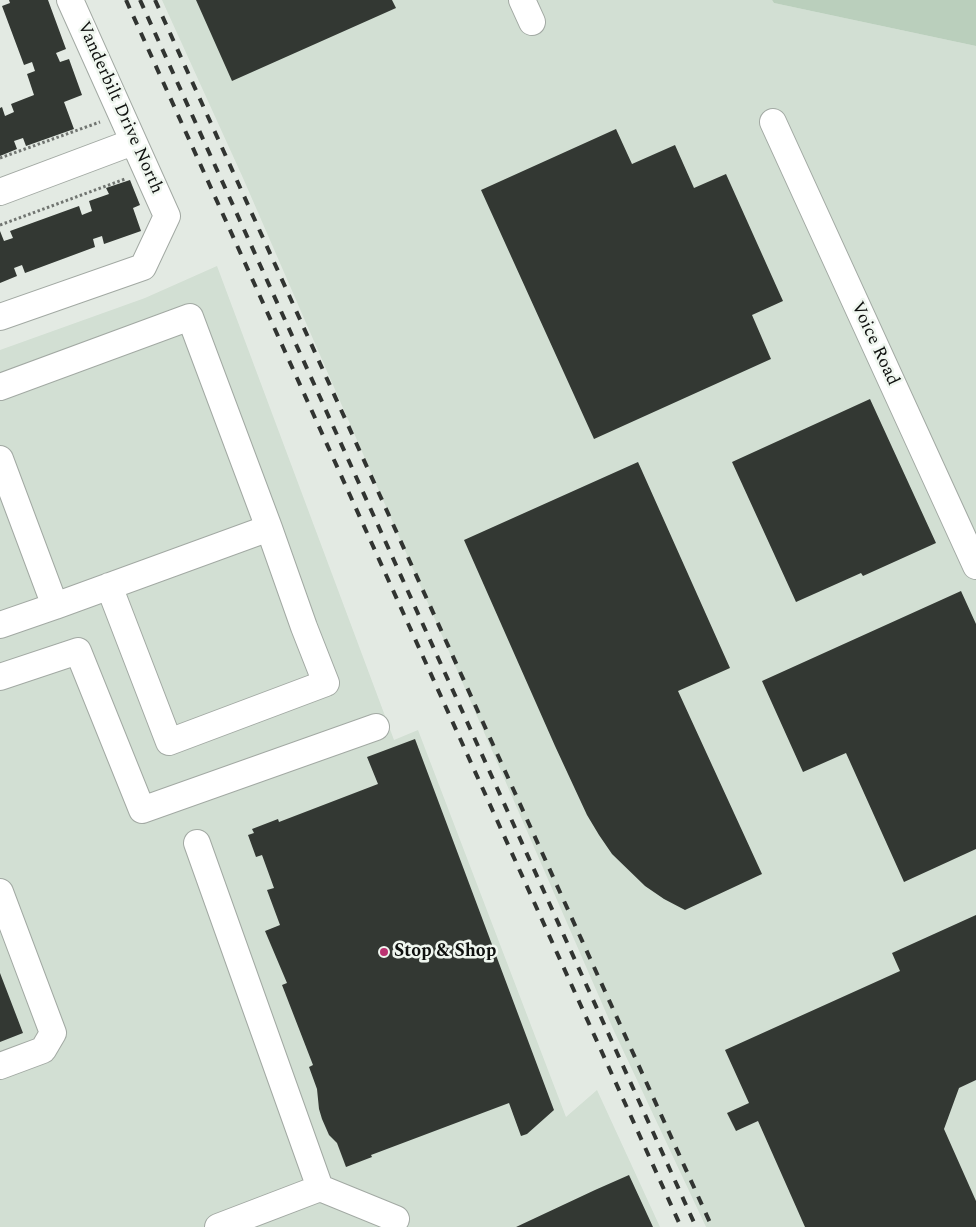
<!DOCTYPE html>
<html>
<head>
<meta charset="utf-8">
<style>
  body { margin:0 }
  canvas { display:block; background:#e3eae3 }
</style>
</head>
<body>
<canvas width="976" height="1227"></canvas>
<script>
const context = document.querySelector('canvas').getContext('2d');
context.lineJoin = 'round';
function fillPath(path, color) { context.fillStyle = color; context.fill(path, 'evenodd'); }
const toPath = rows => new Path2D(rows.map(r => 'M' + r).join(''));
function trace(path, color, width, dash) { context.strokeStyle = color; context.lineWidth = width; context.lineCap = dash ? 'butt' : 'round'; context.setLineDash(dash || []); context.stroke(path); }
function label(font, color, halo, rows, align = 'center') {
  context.font = font + ' Spectral,serif'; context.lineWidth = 5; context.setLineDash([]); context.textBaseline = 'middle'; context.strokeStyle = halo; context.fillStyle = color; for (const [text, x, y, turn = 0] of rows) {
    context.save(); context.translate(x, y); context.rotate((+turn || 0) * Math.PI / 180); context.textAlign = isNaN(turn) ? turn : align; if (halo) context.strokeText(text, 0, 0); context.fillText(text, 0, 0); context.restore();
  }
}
const built = toPath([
  [162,0,772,0,774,3,976,46,976,1227,706,1227,614,1031,243,178],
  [217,266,394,740,418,730,566,1117,597,1090,660,1227,0,1227,0,350,145,298]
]);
const green = toPath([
  [772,0,976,0,976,46,774,3]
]);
const building = toPath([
  [9,0,48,0,66,49,56,53,60,62,69,59,82,95,64,102,74,129,26,146,23,138,14,141,17,149,0,156,0,108,2,107,5,116,14,112,11,104,34,95,27,74,35,71,32,62,24,65,2,6,10,3],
  [196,0,392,0,396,8,232,81],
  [616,129,632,164,675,145,694,188,726,174,783,301,752,315,771,359,594,439,481,190],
  [130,180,140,205,133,208,141,231,104,244,102,236,93,239,95,247,25,273,22,265,14,268,17,276,0,283,0,231,4,241,13,238,10,231,79,206,82,215,92,211,89,201,109,194,106,188],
  [870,399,936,543,863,576,861,573,796,602,732,462],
  [638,462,730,668,678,691,762,874,685,910,664,899,645,886,612,854,599,835,587,815,555,746,464,540],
  [961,591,976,624,976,849,904,882,846,753,803,772,762,681],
  [415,739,554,1110,527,1134,521,1136,509,1103,371,1155,372,1157,346,1167,337,1143,329,1135,322,1119,319,1109,317,1089,309,1067,313,1065,282,985,287,983,265,931,280,925,267,890,274,888,262,855,256,857,248,835,254,833,252,829,278,819,279,822,378,784,367,757],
  [976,915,976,1080,959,1088,944,1129,976,1201,976,1227,805,1227,758,1121,736,1131,727,1113,749,1103,725,1050,900,971,892,953],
  [0,973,23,1033,0,1042],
  [629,1175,653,1227,516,1227,595,1190]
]);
const path = toPath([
  [0,158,100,122],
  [0,225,125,179]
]);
const minor = toPath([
  [522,0,532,22],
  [773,122,976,566],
  [0,192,133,142],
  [0,317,143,267,167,216,70,0],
  [0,387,190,317,269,528,304,627,326,683,169,742,109,586],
  [0,459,55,606,0,625],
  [55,606,269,528],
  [0,677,78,651,142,810,376,727],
  [197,843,320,1188],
  [0,892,53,1033,43,1050,0,1066],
  [218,1227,320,1188,396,1219]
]);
const rail = toPath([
  [126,0,681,1227],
  [140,0,696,1227],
  [155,0,712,1227]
]);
const markers = [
  [384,952,5,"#bb3371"]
];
const streetNames = [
  ["Vanderbilt Drive North",119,108,66],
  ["Voice Road",874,344,65]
];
const poiNames = [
  ["Stop & Shop",394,952]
];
fillPath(built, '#d2dfd3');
fillPath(green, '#bacfbc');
fillPath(building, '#333833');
trace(minor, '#a2a9a3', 28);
trace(path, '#717571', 3, [2.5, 2.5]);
trace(minor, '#fff', 26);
trace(rail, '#313431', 4, [9, 9]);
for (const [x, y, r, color] of markers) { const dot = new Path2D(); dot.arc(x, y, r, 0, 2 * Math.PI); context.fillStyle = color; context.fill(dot); trace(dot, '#f0f7f0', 2); }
label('18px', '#0f110f', '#f0f7f0', streetNames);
label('bold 18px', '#0f110f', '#f0f7f0', poiNames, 'left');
</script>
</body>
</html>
